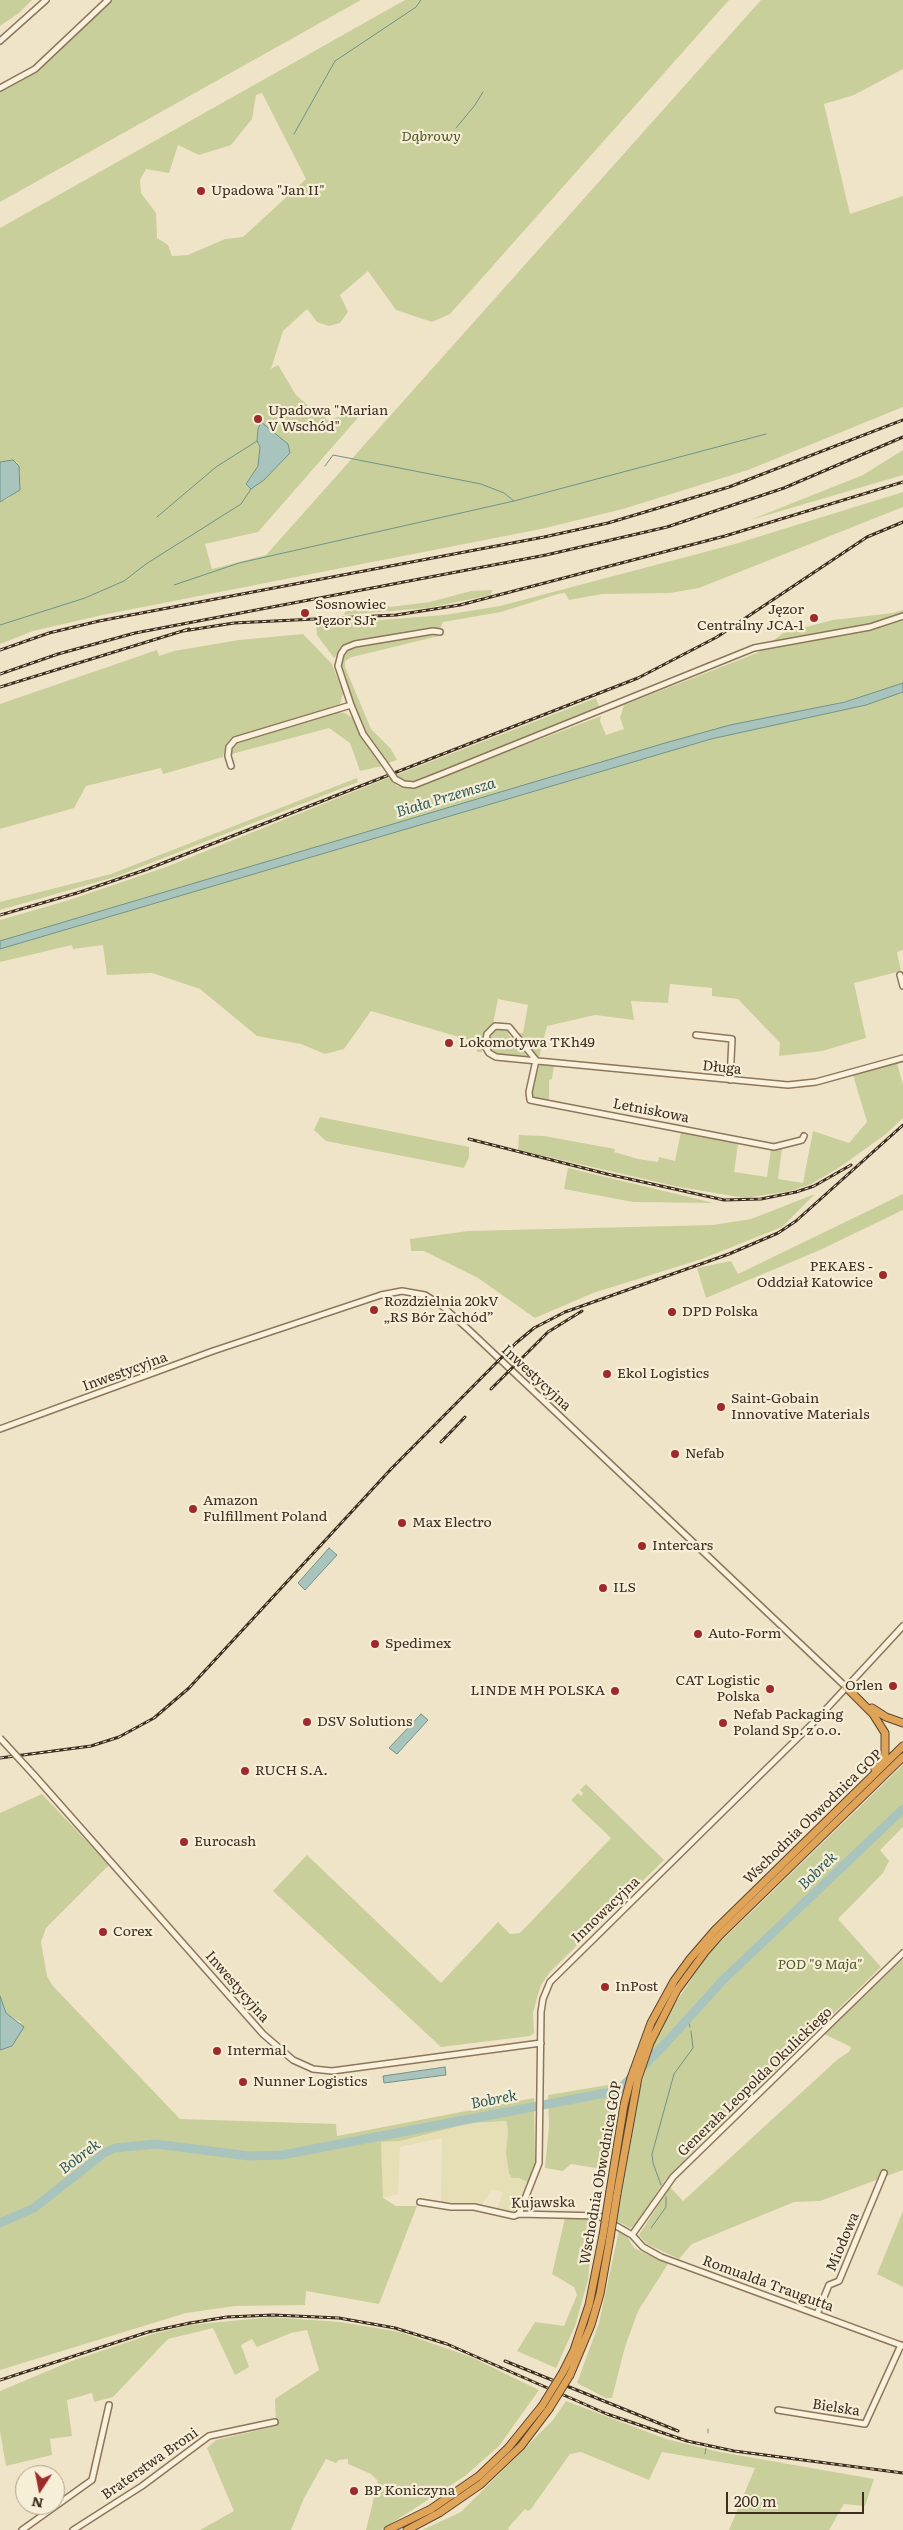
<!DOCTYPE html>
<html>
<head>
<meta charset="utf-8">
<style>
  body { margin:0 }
  #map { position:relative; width:903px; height:2530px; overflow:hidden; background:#f0e4c8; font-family:Literata,serif }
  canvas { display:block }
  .north { position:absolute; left:15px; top:2465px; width:50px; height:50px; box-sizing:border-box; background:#f7eed8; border:1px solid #ada18e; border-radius:50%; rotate:191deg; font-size:14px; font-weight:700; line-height:20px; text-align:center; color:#3d2e20 }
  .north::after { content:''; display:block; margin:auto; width:18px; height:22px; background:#9e2a2b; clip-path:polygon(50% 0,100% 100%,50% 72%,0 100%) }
  .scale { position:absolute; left:726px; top:2492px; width:138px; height:22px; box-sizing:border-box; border:2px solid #3d2e20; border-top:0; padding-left:6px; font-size:15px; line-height:18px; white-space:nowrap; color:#3d2e20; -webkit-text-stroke:4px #f7eed8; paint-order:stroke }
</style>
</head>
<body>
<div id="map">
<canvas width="903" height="2530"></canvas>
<div class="north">N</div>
<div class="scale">200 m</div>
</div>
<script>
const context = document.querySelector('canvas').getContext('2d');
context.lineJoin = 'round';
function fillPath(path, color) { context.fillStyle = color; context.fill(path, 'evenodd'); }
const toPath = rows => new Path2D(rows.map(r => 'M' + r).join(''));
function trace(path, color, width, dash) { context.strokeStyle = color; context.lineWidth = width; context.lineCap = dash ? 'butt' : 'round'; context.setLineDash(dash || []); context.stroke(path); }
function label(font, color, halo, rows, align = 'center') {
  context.font = font + ' Literata,serif'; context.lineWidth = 4.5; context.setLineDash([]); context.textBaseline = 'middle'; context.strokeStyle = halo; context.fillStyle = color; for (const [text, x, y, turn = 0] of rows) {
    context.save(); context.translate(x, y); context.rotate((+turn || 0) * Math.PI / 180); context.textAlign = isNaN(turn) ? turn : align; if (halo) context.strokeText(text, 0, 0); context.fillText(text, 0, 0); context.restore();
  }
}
const farmland = toPath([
  [506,2121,508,2130,506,2153,513,2177,526,2180,529,2183,516,2210,511,2213,496,2210,503,2193,492,2189,481,2206,441,2204,442,2138,400,2147,398,2194,383,2198,381,2142,400,2141,472,2123]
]);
const green = toPath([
  [0,0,32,0,19,13,0,26],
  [113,0,361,0,0,202,0,91,38,71],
  [405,0,729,0,450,314,432,322,396,310,368,271,340,295,348,312,340,323,329,326,317,322,307,309,283,331,271,369,278,365,296,395,312,409,323,412,327,420,353,413,369,405,258,532,205,544,212,569,266,555,761,0,903,0,903,69,854,95,824,104,850,214,903,196,903,407,748,470,623,509,541,529,102,615,33,631,0,644,0,502,9,498,20,474,17,462,0,462,0,228],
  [262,93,306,179,243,237,225,239,188,255,172,256,168,245,157,238,156,213,141,193,140,180,146,169,169,173,178,145,199,155,231,145,252,119,256,95],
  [261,422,288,444,290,453,264,480,251,488,246,483,258,466,260,447,257,441,258,429],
  [903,450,903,475,750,520,863,475],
  [903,492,903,507,699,588,670,593,602,594,569,600,565,593,558,594,501,612,443,622,440,629,359,640,346,644,334,658,317,635,316,625,444,615,500,606,735,544],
  [492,590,491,595,428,608,344,615,347,606,374,601,390,607,430,602,471,591],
  [903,610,903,683,865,697,705,732,0,941,0,920,66,901,166,867,390,777,397,786,416,787,601,716,600,721,606,735,624,729,620,718,624,705,757,653,783,633,833,620,893,613],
  [433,633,439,634,439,636,352,657,345,661,345,667,371,729,391,749,397,760,388,763,365,731,340,667,343,654,350,648],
  [303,634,332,664,343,693,340,704,231,739,226,745,223,757,163,774,161,768,86,786,74,808,0,829,0,704,157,650,159,656,174,651,239,640],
  [903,692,903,950,897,952,901,971,854,983,866,1038,822,1051,779,1056,780,1043,738,999,712,996,712,988,670,984,668,1003,631,1001,634,1020,595,1015,547,1026,539,1058,536,1056,519,1033,523,1033,528,1005,498,999,493,1024,483,1034,482,1052,477,1052,476,1042,371,1011,344,1049,325,1054,301,1044,257,1036,200,989,152,973,107,975,103,945,73,949,72,945,0,962,0,949,711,739,866,705],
  [596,698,600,709,419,781,402,781,396,775],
  [338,712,345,713,355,720,362,736,382,766,360,771,350,743,329,728,232,754,232,745,235,742],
  [357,778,358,782,115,877,0,910,0,902,111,874],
  [503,1028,510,1031,508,1034,527,1056,496,1054,491,1050,488,1040,490,1034,496,1029],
  [537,1062,554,1065,552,1079,549,1080,549,1101,533,1098,531,1096],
  [897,1063,903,1085,903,1118,886,1134,840,1167,811,1184,791,1191,745,1198,679,1187,518,1150,519,1135,544,1136,615,1149,614,1152,638,1159,658,1162,659,1157,675,1161,682,1127,739,1137,734,1172,767,1177,771,1148,782,1148,778,1179,803,1183,813,1131,849,1143,867,1122,853,1075],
  [320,1117,469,1147,469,1157,464,1168,326,1141,314,1130],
  [568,1168,714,1203,633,1202,564,1189],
  [815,1194,782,1227,702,1259,593,1293,535,1318,478,1278,424,1251,411,1251,410,1239,468,1231,713,1225,751,1219],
  [903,1194,903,1210,820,1250,706,1298,697,1268,731,1261,738,1274],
  [903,1765,903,1827,880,1850,889,1861,883,1873,838,1919,881,1967,714,2131,705,2125,696,2136,702,2142,665,2180,635,2226,630,2228,617,2221,640,2090,653,2045,668,2014,709,1953],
  [586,1784,664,1860,550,1972,541,1985,537,1998,533,2013,534,2033,530,2036,441,2047,273,1891,307,1855,441,1983,498,1922,510,1934,520,1933,611,1838,571,1800,578,1793,581,1796,583,1793,580,1790],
  [42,1794,109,1865,46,1928,41,1942,47,1976,52,1985,180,2119,336,2124,337,2136,534,2098,535,2169,529,2183,519,2178,512,2178,509,2173,506,2153,508,2130,506,2121,471,2123,400,2141,381,2142,383,2198,396,2206,417,2206,379,2304,306,2291,305,2305,235,2306,186,2313,0,2370,0,2050,12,2046,21,2022,6,2014,0,1996,0,1813],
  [903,1959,903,2170,820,2201,794,2202,692,2244,679,2259,647,2244,639,2235,670,2187,683,2201,838,2059,849,2052,851,2047,824,2034],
  [620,2083,602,2169,571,2164,563,2171,545,2168,549,2126,548,2095],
  [903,2211,903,2287,877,2274],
  [565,2218,594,2220,588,2280,575,2326,556,2368,517,2351,535,2322,564,2326,577,2295,574,2287,552,2274],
  [619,2230,625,2233,634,2248,668,2264,638,2311,625,2347,612,2398,606,2398,577,2383,599,2323],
  [271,2317,340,2322,400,2332,471,2357,539,2390,499,2446,465,2476,381,2530,366,2530,378,2481,371,2474,348,2464,348,2459,339,2460,336,2463,326,2459,304,2498,291,2530,200,2530,234,2511,207,2448,216,2440,276,2426,275,2399,319,2370,307,2330,291,2333,257,2347,252,2339,241,2345,249,2367,235,2375,213,2328,168,2339,113,2397,94,2402,92,2393,67,2400,72,2436,50,2439,52,2455,6,2466,0,2431,0,2391,74,2360,152,2334,190,2325],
  [566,2401,666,2439,720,2452,874,2479,865,2506,844,2504,829,2530,729,2530,755,2468,662,2452,649,2480,581,2452,570,2454,531,2509,528,2511,525,2509,508,2528,509,2530,422,2530,461,2512,553,2420]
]);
const water = toPath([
  [261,422,288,444,290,453,264,480,251,489,246,484,258,466,260,447,257,441,258,429,261,422],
  [13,460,19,466,20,490,0,502,0,462,13,460],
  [903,683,903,692,866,705,711,739,0,949,0,941,665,743,730,725,845,702,903,683],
  [329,1548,337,1555,305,1590,298,1583,329,1548],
  [421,1714,428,1720,397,1754,389,1748,421,1714],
  [0,1996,6,2013,24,2027,12,2046,0,2050,0,1996],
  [445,2067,446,2075,384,2083,383,2076,445,2067]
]);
const stream = toPath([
  [456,128,475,105,483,92],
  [294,134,335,61,416,7,421,0],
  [325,466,333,455,481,484,504,493,514,501],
  [157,517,216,467,257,441],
  [174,585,239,563,514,501,766,434],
  [0,625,85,598,124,581,146,564,241,504,251,489],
  [688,2019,690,2027],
  [661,2185,653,2163,652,2154,674,2074,693,2048,691,2031],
  [651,2228,666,2207,666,2197],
  [708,2433,708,2429],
  [705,2454,706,2448]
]);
const river = toPath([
  [0,2223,34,2208,104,2153,115,2148,156,2144,249,2156,282,2155,616,2091,621,2088,664,2045,723,1980,903,1809]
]);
const minor = toPath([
  [0,41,46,0],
  [0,88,35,69,108,0],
  [384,763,363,734,351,705,338,666,341,654,345,648,355,644,433,631,440,632],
  [231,766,228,756,229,747,235,740,351,705],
  [395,779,404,784,414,785,442,774,754,648,870,627,903,616],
  [900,975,903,986],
  [696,1035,732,1039,730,1080],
  [536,1060,509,1027,495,1026,487,1034,485,1046,489,1053,496,1057,788,1085,816,1082,903,1058],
  [536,1060,529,1092,530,1100,774,1147,802,1140,804,1136],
  [0,1429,213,1351,381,1295,402,1291,425,1295,441,1305,469,1330,846,1687],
  [34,1775,263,2034,293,2060,313,2069,332,2071,541,2043],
  [420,2202,451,2207,474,2207,514,2216,519,2214,599,2216,632,2235],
  [519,2214,539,2163,541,2012,543,1999,550,1982,817,1719,903,1626],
  [632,2235,673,2177,903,1953],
  [632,2235,643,2247,661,2257,903,2346],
  [817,2314,829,2285,839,2281,884,2173],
  [778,2410,865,2424,901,2345],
  [22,2530,92,2480,109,2405],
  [73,2530,142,2486,209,2436,275,2422]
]);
const highway = toPath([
  [846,1687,873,1714,885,1733,885,1754,875,1769],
  [872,1708,886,1717,903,1723],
  [610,2191,624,2105,631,2078,651,2023,674,1981,690,1959,715,1930,903,1746],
  [617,2194,638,2078,650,2043,677,1990,705,1952,720,1935,903,1757],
  [563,2372,574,2350,589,2305,603,2235],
  [570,2375,591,2325,600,2294,610,2238],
  [388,2530,431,2509,479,2476,508,2448,542,2406],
  [407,2530,439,2513,481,2484,521,2446,549,2409]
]);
const rail = toPath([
  [183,631,234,623,396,615,460,605,725,536,903,482],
  [0,650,49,633,99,621,544,537,608,523,729,487,903,420],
  [0,674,58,654,135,633,546,555,667,527,784,488,903,437],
  [0,687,189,629],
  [0,915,77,893,145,870,638,678,717,637,867,537,903,522],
  [469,1139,607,1174,724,1200,761,1199,796,1192,814,1186,851,1165],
  [491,1389,548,1332,582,1311],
  [441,1442,465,1417],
  [0,1758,91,1746,119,1737,154,1718,189,1688,391,1469,516,1343,534,1328,565,1312,729,1254,778,1233,796,1221,903,1125],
  [505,2361,678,2431],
  [0,2380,148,2332,190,2323,227,2317,273,2315,339,2318,395,2328,447,2344,607,2414,687,2441,734,2451,903,2473]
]);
const minorBridge = toPath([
  [384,763,395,779],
  [0,1738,34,1775]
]);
const highwayBridge = toPath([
  [603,2235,610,2191],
  [610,2238,617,2194],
  [542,2406,563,2372],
  [549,2409,570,2375]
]);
const markers = [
  [201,191,5,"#9e2a2b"],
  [258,419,5,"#9e2a2b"],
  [305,613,5,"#9e2a2b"],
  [814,618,5,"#9e2a2b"],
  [449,1043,5,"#9e2a2b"],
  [883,1275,5,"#9e2a2b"],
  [374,1310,5,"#9e2a2b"],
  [672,1312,5,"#9e2a2b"],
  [607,1374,5,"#9e2a2b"],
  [721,1407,5,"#9e2a2b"],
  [675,1454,5,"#9e2a2b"],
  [193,1509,5,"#9e2a2b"],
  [402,1523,5,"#9e2a2b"],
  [642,1546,5,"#9e2a2b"],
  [603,1588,5,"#9e2a2b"],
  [698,1634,5,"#9e2a2b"],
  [375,1644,5,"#9e2a2b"],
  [893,1686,5,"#9e2a2b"],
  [770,1689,5,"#9e2a2b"],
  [615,1691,5,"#9e2a2b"],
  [307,1722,5,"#9e2a2b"],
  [723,1723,5,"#9e2a2b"],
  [245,1771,5,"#9e2a2b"],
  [184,1842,5,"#9e2a2b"],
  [103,1932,5,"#9e2a2b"],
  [605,1987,5,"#9e2a2b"],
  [217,2051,5,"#9e2a2b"],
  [243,2082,5,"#9e2a2b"],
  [354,2491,5,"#9e2a2b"]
];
const parkNames = [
  ["Dąbrowy",431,137],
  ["POD \"9 Maja\"",820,1965]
];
const poiNames = [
  ["Upadowa \"Jan II\"",211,191],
  ["Upadowa \"Marian",268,411],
  ["V Wschód\"",268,427],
  ["Sosnowiec",315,605],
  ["Jęzor SJr",315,621],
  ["Jęzor",804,610,"right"],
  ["Centralny JCA-1",804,626,"right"],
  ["Lokomotywa TKh49",459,1043],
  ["PEKAES -",873,1267,"right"],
  ["Oddział Katowice",873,1283,"right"],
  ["Rozdzielnia 20kV",384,1302],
  ["„RS Bór Zachód”",384,1318],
  ["DPD Polska",682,1312],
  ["Ekol Logistics",617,1374],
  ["Saint-Gobain",731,1399],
  ["Innovative Materials",731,1415],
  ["Nefab",685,1454],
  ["Amazon",203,1501],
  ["Fulfillment Poland",203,1517],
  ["Max Electro",412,1523],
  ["Intercars",652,1546],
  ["ILS",613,1588],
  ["Auto-Form",708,1634],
  ["Spedimex",385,1644],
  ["CAT Logistic",760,1681,"right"],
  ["Polska",760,1697,"right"],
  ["Orlen",883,1686,"right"],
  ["LINDE MH POLSKA",605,1691,"right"],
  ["Nefab Packaging",733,1715],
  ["Poland Sp. z o.o.",733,1731],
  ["DSV Solutions",317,1722],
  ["RUCH S.A.",255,1771],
  ["Eurocash",194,1842],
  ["Corex",113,1932],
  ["InPost",615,1987],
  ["Intermal",227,2051],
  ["Nunner Logistics",253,2082],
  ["BP Koniczyna",364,2491]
];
const streetNames = [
  ["Długa",722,1068,6],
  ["Letniskowa",651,1111,11],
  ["Inwestycyjna",125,1372,-20],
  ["Inwestycyjna",536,1378,43],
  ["Wschodnia Obwodnica GOP",813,1817,-44],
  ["Innowacyjna",606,1910,-44],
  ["Inwestycyjna",237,1987,49],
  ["Generała Leopolda Okulickiego",755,2082,-44],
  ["Wschodnia Obwodnica GOP",601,2173,-80],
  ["Kujawska",543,2203,-1],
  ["Miodowa",843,2242,-67],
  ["Romualda Traugutta",768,2284,20],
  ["Bielska",836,2408,9],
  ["Braterstwa Broni",150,2464,-35]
];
const waterNames = [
  ["Biała Przemsza",446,798,-17],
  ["Bobrek",818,1871,-44],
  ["Bobrek",494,2100,-11],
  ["Bobrek",80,2157,-37]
];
fillPath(farmland, '#e6deb5');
fillPath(green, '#c9cf9b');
fillPath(water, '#a9c4bc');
trace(water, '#6f938a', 1);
trace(stream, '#6f938a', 1);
trace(river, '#a9c4bc', 9);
trace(minor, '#8d765c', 8);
trace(highway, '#5b4430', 9);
trace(minor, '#faf1dc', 5);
trace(highway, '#e0a458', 7);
trace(rail, '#3d2e20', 3);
trace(rail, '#f7eed8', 1, [4]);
trace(minorBridge, '#8d765c', 8, []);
trace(highwayBridge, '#5b4430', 9, []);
trace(minorBridge, '#faf1dc', 5);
trace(highwayBridge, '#e0a458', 7);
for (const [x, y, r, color] of markers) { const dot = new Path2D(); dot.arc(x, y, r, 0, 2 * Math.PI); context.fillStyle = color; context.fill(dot); trace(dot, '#f7eed8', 2); }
label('italic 14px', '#4d5a26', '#f7eed8', parkNames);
label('14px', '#3d2e20', '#f7eed8', poiNames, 'left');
label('14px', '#3d2e20', '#f7eed8', streetNames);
label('italic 15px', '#2f5d5a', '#f7eed8', waterNames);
</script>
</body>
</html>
